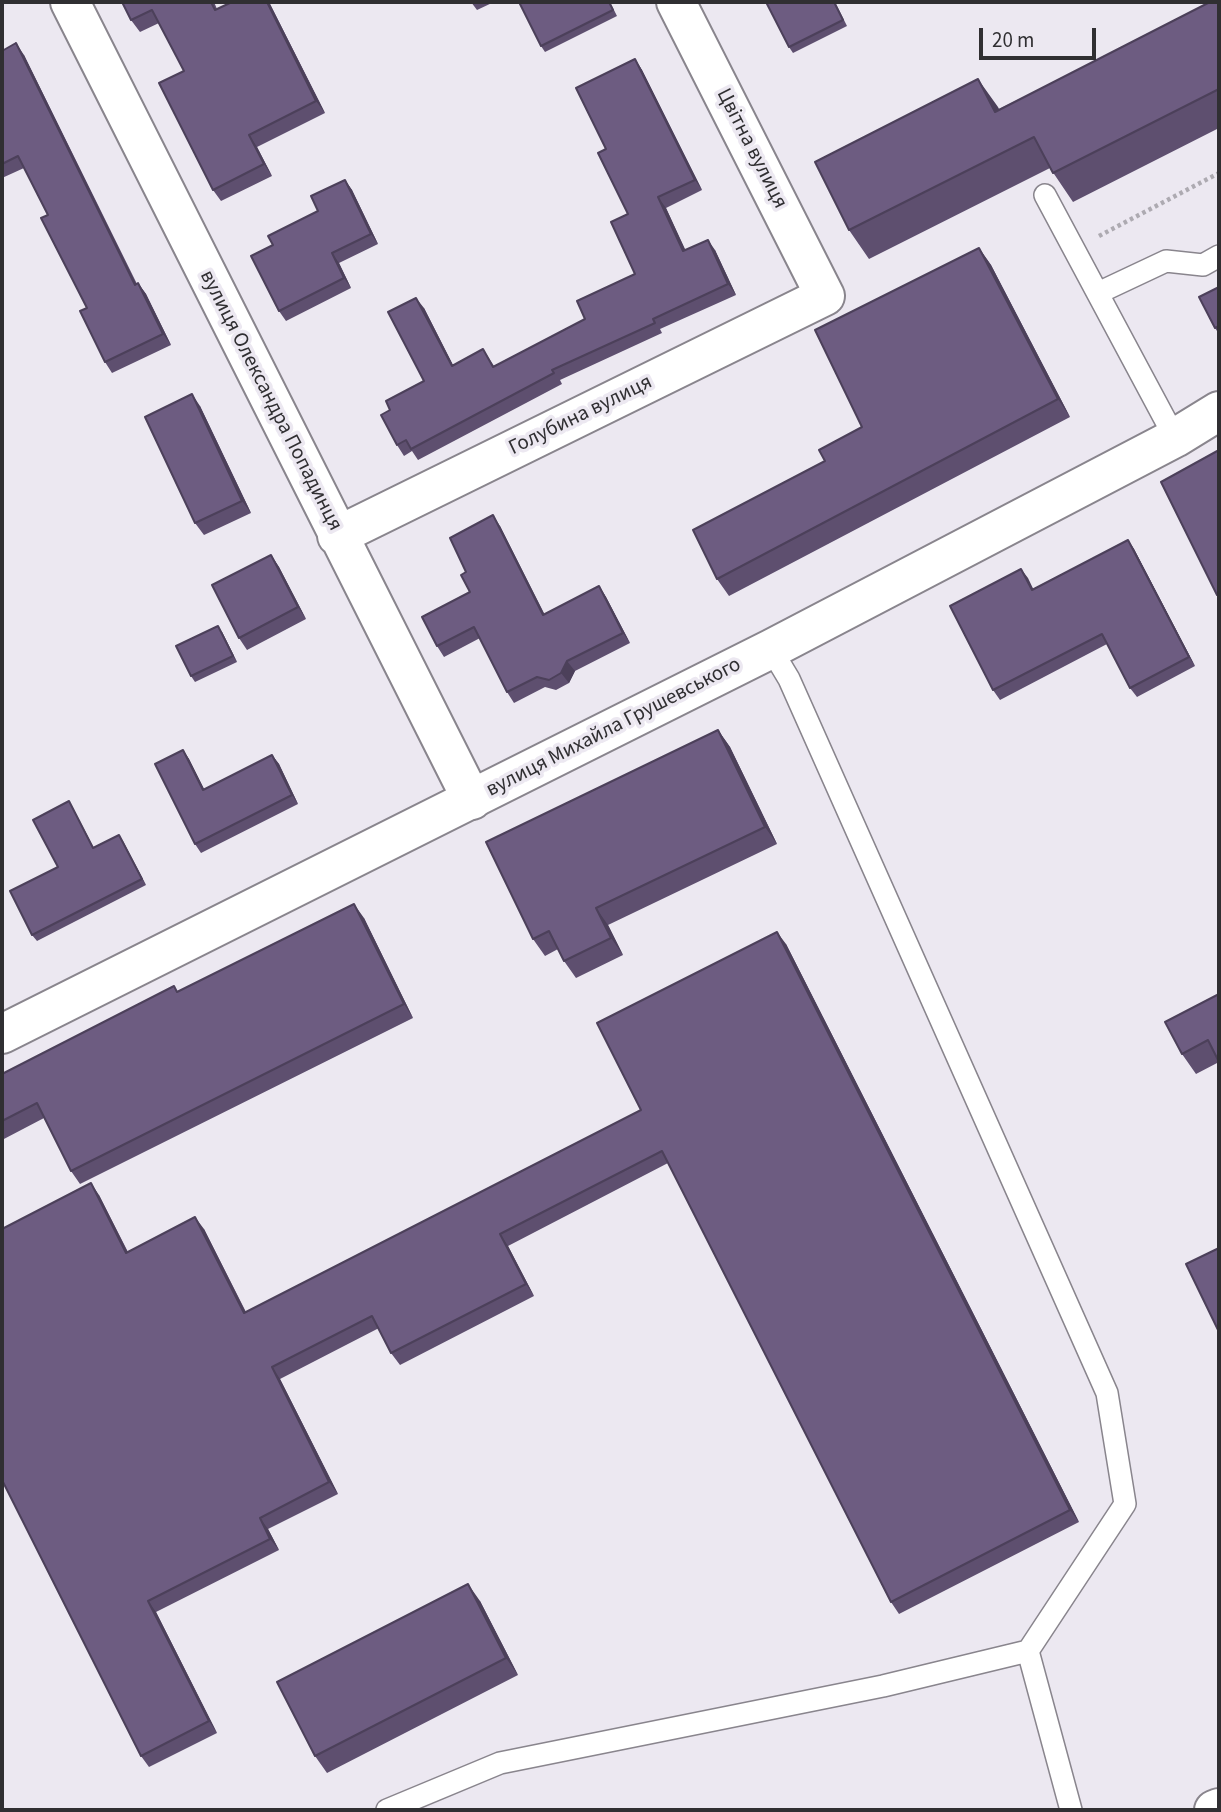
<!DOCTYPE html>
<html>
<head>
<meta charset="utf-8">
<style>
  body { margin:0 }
  #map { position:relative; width:1221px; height:1812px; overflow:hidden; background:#ece8f1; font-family:"Source Sans 3",sans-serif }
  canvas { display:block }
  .frame { position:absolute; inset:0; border:4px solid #302f32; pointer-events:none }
  .scale { position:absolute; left:979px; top:28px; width:117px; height:32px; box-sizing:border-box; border:4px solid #302f32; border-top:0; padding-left:9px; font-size:21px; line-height:24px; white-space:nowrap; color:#302f32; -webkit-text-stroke:5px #ece8f1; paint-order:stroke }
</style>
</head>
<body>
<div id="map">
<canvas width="1221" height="1812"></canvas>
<div class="frame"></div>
<div class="scale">20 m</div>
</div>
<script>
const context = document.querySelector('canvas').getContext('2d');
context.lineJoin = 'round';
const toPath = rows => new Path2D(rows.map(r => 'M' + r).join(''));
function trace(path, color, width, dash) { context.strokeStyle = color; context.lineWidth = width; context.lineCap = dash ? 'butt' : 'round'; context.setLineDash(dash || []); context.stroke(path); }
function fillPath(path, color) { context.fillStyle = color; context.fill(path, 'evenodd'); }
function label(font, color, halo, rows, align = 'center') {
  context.font = font + ' "Source Sans 3",sans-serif'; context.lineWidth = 7; context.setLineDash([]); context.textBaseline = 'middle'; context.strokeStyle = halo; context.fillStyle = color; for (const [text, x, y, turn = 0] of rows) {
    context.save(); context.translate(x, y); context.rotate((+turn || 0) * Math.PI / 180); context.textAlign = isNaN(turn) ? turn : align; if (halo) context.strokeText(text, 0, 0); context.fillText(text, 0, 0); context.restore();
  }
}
const path = toPath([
  [1099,236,1219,173]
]);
const lane = toPath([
  [1045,195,1175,438],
  [1098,293,1166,261,1203,265,1219,256],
  [771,649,789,679,1107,1393,1125,1504,1028,1651,1071,1810],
  [387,1810,500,1763,883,1686,1028,1651]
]);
const street = toPath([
  [70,2,472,800],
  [337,536,825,296,676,2],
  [1214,1810,1219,1808]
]);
const secondary = toPath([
  [2,1034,771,649,1175,438,1219,411]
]);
const wall = toPath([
  [122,2,214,2,217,9,269,2,325,113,257,147,272,176,221,201,213,190,184,71,159,23,140,32,131,20],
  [471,2,494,2,477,10],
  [610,2,617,16,545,52,541,46],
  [835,2,847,26,793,53,789,47],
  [1219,2,1219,128,1073,202,1050,168,869,259,849,230,999,109],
  [2,51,24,55,137,284,138,283,146,294,171,345,112,373,105,362,87,308,48,215,24,168,2,178],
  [635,59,642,70,702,190,666,208,685,250,715,250,736,295,660,329,662,333,560,380,562,384,418,460,412,451,404,456,397,445,390,410,424,381,424,308,453,365,483,349,494,366,585,319,635,274,628,214,606,149],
  [345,180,352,190,378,244,339,263,351,288,286,321,279,311,273,245,318,211],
  [979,248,991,265,1070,417,729,596,717,579,825,461,862,427],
  [1219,287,1219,334,1215,328],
  [200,406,251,513,204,535,195,523],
  [500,526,544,614,599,586,606,597,630,643,575,671,569,683,556,690,545,687,514,703,507,692,480,638,444,657,437,646,470,592,466,572],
  [1128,540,1134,549,1195,666,1137,697,1130,688,1107,644,1000,700,993,690,1021,569,1033,589],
  [271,555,279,567,306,619,247,650,239,638],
  [222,632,237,662,195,682,191,676],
  [718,730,730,747,777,844,608,925,623,955,576,978,564,961,558,949,545,956,533,939],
  [183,750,189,759,204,789,272,755,279,764,298,804,201,853,195,844],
  [73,808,94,848,119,835,146,885,37,941,32,935,58,867],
  [364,918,413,1018,80,1184,71,1171,44,1118,2,1140,2,1074,178,991],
  [786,944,1079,1522,899,1614,891,1602,668,1163,508,1246,534,1296,400,1365,391,1353,379,1328,280,1379,338,1494,268,1529,279,1550,156,1612,217,1733,149,1767,141,1756,99,1195,128,1252,204,1229,246,1312,641,1110],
  [1219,994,1219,1062,1196,1074,1182,1054],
  [480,1601,518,1675,327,1773,315,1756]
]);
const shadedWall = toPath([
  [267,2,269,2,325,113,316,101],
  [16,43,24,55,142,296,135,285],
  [635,59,642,70,702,190,695,180],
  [978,79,998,107,1015,140,995,112],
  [249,135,257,147,272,176,264,164],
  [345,180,352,190,378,244,371,234],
  [658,197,666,208,691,262,683,251],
  [708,240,715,250,736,295,728,284],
  [979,248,991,265,1070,417,1058,399],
  [332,253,339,263,351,288,344,278],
  [138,283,146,294,171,345,163,334],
  [416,298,424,308,459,377,452,366],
  [192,394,200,406,251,513,242,501],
  [493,515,500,526,550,625,543,615],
  [1128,540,1134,549,1195,666,1189,657],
  [271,555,279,567,306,619,298,607],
  [1021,569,1028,578,1038,599,1032,590],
  [599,586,606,597,630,643,623,633],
  [218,626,222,632,237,662,233,656],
  [567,661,575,671,569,683,561,673],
  [718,730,730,747,777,844,765,827],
  [183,750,189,759,209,799,203,790],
  [272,755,279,764,298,804,292,795],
  [119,835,123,841,146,885,142,879],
  [354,904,364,918,413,1018,404,1004],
  [596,908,608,925,623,955,611,938],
  [777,932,786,944,1079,1522,1070,1510],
  [91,1183,99,1195,134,1265,126,1253],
  [195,1217,204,1229,252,1325,244,1313],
  [500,1234,508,1246,534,1296,526,1284],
  [272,1367,280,1379,338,1494,329,1482],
  [260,1518,268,1529,279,1550,270,1539],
  [468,1584,480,1601,518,1675,506,1658],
  [148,1601,156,1612,217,1733,209,1721]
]);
const building = toPath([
  [122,2,211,2,215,10,232,2,267,2,316,101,249,135,264,164,213,190,159,83,184,71,152,10,131,20,122,2],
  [519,2,609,2,613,10,541,46,519,2],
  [766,2,834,2,843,20,789,47,766,2],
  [1210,2,1219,2,1219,89,1053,173,1034,137,849,230,815,162,978,79,995,112,1210,2],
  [16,43,135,285,138,283,163,334,105,362,80,311,87,308,41,218,48,215,18,156,2,164,2,51,16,43],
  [635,59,695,180,658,197,683,251,708,240,728,284,653,319,655,323,552,370,554,373,411,449,406,440,397,445,381,415,390,410,386,401,424,381,388,312,416,298,452,366,483,349,493,367,585,319,577,301,635,274,611,222,628,214,598,153,606,149,576,88,635,59],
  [345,180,371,234,332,253,344,278,279,311,251,256,273,245,268,236,318,211,311,196,345,180],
  [979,248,1058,399,717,579,693,530,825,461,819,450,862,427,815,330,979,248],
  [1219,287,1219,326,1215,328,1199,297,1219,287],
  [192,394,242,501,195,523,145,417,192,394],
  [1219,450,1219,594,1217,595,1161,482,1219,450],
  [493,515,543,615,599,586,623,633,567,661,561,673,549,680,537,677,507,692,474,627,437,646,422,617,470,592,461,575,466,572,450,538,493,515],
  [1128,540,1189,657,1130,688,1102,634,993,690,950,606,1021,569,1032,590,1128,540],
  [271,555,298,607,239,638,212,585,271,555],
  [218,626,233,656,191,676,176,646,218,626],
  [718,730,765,827,596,908,611,938,564,961,549,931,533,939,486,842,718,730],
  [183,750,203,790,272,755,292,795,195,844,155,764,183,750],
  [69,801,93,848,119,835,142,879,32,935,10,891,58,867,33,820,69,801],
  [354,904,404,1004,71,1171,37,1103,2,1121,2,1074,174,986,177,992,354,904],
  [777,932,1070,1510,891,1602,662,1151,500,1234,526,1284,391,1353,372,1316,272,1367,329,1482,260,1518,270,1539,148,1601,209,1721,141,1756,2,1480,2,1229,91,1183,126,1253,195,1217,244,1313,641,1110,597,1023,777,932],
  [1219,994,1219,1062,1208,1040,1182,1054,1165,1022,1219,994],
  [1219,1248,1219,1332,1186,1264,1219,1248],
  [468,1584,506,1658,315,1756,277,1682,468,1584]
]);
const streetNames = [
  ["Цвітна вулиця",751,149,63],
  ["вулиця Олександра Попадинця",270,401,63],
  ["Голубина вулиця",581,416,-26],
  ["вулиця Михайла Грушевського",614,728,-27]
];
trace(lane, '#89858d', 24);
trace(street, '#89858d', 42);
trace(secondary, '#89858d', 42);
trace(path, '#adaab1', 4.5, [3.5, 3.5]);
trace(lane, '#fff', 21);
trace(street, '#fff', 38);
trace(secondary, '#fff', 38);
fillPath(wall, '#5e4f6f');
fillPath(shadedWall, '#4c405a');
fillPath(building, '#6d5c81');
trace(building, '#4c405a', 2);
label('21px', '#302f32', '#ece8f1', streetNames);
</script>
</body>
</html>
